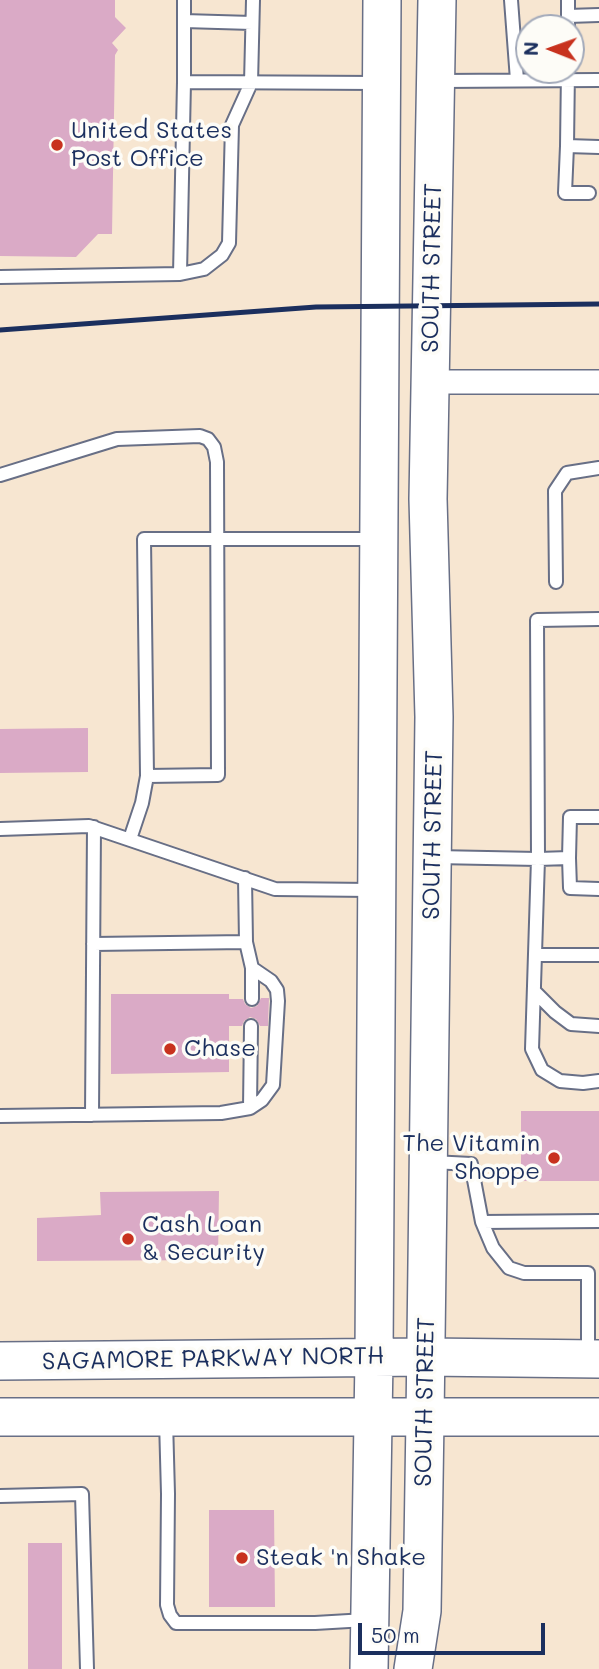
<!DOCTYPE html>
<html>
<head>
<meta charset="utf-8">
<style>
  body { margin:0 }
  #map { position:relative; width:599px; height:1669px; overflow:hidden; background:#f7e6d1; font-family:Mali,sans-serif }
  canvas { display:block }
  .north { position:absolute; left:515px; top:14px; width:70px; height:70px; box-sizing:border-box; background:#fdfcf7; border:2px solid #a3aaba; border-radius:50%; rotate:271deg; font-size:19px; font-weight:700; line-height:28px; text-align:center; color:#1b2f5e }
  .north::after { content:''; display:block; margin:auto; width:24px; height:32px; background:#c8321e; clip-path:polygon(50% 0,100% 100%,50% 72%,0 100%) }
  .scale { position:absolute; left:358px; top:1623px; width:187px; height:32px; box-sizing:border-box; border:4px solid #1b2f5e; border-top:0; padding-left:9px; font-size:21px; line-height:24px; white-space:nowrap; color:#1b2f5e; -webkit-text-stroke:5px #fdfcf7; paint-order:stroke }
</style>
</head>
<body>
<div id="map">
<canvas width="599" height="1669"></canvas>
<div class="north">N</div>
<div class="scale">50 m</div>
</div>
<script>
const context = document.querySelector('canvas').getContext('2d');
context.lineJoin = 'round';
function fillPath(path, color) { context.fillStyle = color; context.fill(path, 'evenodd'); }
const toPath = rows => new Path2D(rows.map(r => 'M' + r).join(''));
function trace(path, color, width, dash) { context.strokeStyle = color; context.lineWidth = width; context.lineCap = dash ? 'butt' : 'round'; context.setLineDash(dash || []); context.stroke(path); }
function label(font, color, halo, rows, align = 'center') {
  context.font = font + ' Mali,sans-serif'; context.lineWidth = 7; context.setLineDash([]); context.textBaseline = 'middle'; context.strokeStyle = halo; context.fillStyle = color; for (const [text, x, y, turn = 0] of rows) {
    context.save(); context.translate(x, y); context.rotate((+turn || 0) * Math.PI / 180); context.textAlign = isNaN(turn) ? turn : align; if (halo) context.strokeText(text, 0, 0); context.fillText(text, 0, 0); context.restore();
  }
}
const building = toPath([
  [0,0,115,0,115,17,126,28,112,43,118,50,115,55,112,234,98,234,76,257,0,256],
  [88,728,88,772,0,773,0,729],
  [111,994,229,994,229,999,243,999,245,1004,251,1008,257,1006,261,998,269,998,268,1026,260,1026,256,1019,250,1017,244,1021,242,1026,229,1026,229,1072,111,1074],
  [521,1111,599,1111,599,1181,521,1181],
  [219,1191,218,1260,37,1261,37,1218,101,1215,100,1192],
  [209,1510,274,1510,275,1607,209,1607],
  [28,1543,62,1543,62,1669,28,1669]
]);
const service = toPath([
  [184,0,184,82,378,83],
  [511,0,517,80],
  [568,0,568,28],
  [568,16,599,15],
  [184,21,252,23],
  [568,70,567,146,599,147],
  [440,81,599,80],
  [567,146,565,193,589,193],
  [180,274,204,269,222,255,229,243,232,125,251,83,253,0],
  [0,277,180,274,184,82],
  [0,475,117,439,200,436,208,439,214,447,217,462,218,775,147,776,142,803,130,839],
  [556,582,555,491,567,473,599,468],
  [147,776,144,539,376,539],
  [599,817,570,817,569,858,570,888,599,889],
  [0,829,89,826,275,889,372,890],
  [436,857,538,859,532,1049,542,1070,560,1081,583,1083,599,1081],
  [569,858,538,859,537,620,599,619],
  [93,944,246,942],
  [535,955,599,955],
  [534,991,555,1012,571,1024,599,1026],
  [252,999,252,968],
  [250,1108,251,1026],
  [92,1115,94,827],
  [0,1116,221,1113,250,1108,262,1100,273,1085,278,1001,277,990,271,981,252,968,246,942,245,878],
  [432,1162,471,1164,482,1222,493,1248,509,1268,524,1273,588,1273,588,1355],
  [482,1222,599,1221],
  [166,1420,168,1494,167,1605,170,1615,176,1623,315,1623,366,1620],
  [0,1496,82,1494,87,1669]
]);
const minor = toPath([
  [429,382,599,382]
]);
const primary = toPath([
  [0,1361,426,1357,599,1359],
  [0,1417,599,1417],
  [369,1669,374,1358,382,0],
  [413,1669,422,1611,425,1418,434,717,428,499,437,0]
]);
const rail = toPath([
  [0,330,316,307,599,304]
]);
const markers = [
  [57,145,7,"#c8321e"],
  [170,1049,7,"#c8321e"],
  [554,1158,7,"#c8321e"],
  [128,1239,7,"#c8321e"],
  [242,1558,7,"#c8321e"]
];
const poiNames = [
  ["United States",71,131],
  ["Post Office",71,159],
  ["Chase",184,1049],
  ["The Vitamin",540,1144,"right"],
  ["Shoppe",540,1172,"right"],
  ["Cash Loan",142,1225],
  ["& Security",142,1253],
  ["Steak 'n Shake",256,1558]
];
const streetNames = [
  ["SOUTH STREET",432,268,-89],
  ["SOUTH STREET",433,835,-89],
  ["SAGAMORE PARKWAY NORTH",213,1359,-1],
  ["SOUTH STREET",425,1402,-89]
];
fillPath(building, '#daaac6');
trace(service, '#686f86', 16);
trace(minor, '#686f86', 26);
trace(primary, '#686f86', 40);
trace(service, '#fff', 12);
trace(minor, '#fff', 23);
trace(primary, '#fff', 37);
trace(rail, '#1b2f5e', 5);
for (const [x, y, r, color] of markers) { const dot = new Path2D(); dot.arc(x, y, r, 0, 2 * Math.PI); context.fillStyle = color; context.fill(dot); trace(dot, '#fdfcf7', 2.5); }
label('24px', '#1b2f5e', '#fdfcf7', poiNames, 'left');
label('24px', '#1b2f5e', '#fdfcf7', streetNames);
</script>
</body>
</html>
